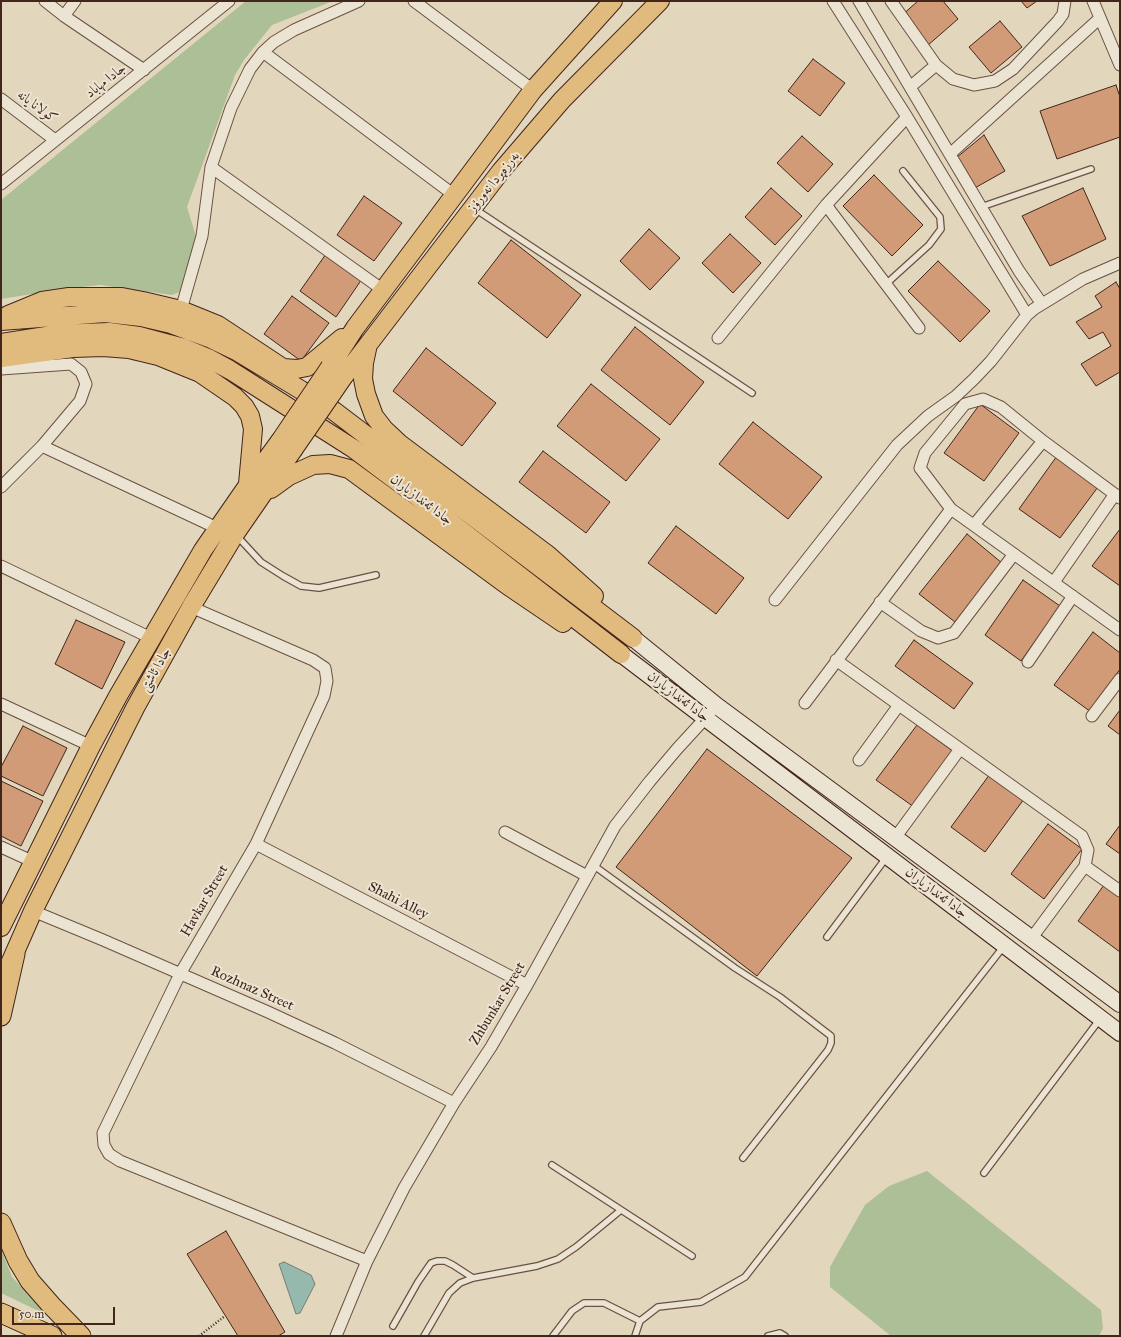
<!DOCTYPE html>
<html>
<head>
<meta charset="utf-8">
<style>
  body { margin:0 }
  #map { position:relative; width:1121px; height:1337px; overflow:hidden; background:#e2d6bc; font-family:"IM FELL Great Primer",serif }
  canvas { display:block }
  .frame { position:absolute; inset:0; border:2px solid #42251b; pointer-events:none }
  .scale { position:absolute; left:12px; top:1307px; width:103px; height:18px; box-sizing:border-box; border:2px solid #42251b; border-top:0; padding-left:5px; font-size:12px; line-height:14px; white-space:nowrap; color:#42251b; -webkit-text-stroke:3px #ece4d3; paint-order:stroke }
</style>
</head>
<body>
<div id="map">
<canvas width="1121" height="1337"></canvas>
<div class="frame"></div>
<div class="scale">50 m</div>
</div>
<script>
const context = document.querySelector('canvas').getContext('2d');
context.lineJoin = 'round';
function fillPath(path, color) { context.fillStyle = color; context.fill(path, 'evenodd'); }
const toPath = rows => new Path2D(rows.map(r => 'M' + r).join(''));
function trace(path, color, width, dash) { context.strokeStyle = color; context.lineWidth = width; context.lineCap = dash ? 'butt' : 'round'; context.setLineDash(dash || []); context.stroke(path); }
function label(font, color, halo, rows, align = 'center') {
  context.font = font + ' "IM FELL Great Primer",Amiri,serif'; context.lineWidth = 4; context.setLineDash([]); context.textBaseline = 'middle'; context.strokeStyle = halo; context.fillStyle = color; for (const [text, x, y, turn = 0] of rows) {
    context.save(); context.translate(x, y); context.rotate((+turn || 0) * Math.PI / 180); context.textAlign = isNaN(turn) ? turn : align; if (halo) context.strokeText(text, 0, 0); context.fillText(text, 0, 0); context.restore();
  }
}
const green = toPath([
  [246,1,333,1,272,25,244,60,235,75,187,207,198,243,182,291,172,295,100,285,63,289,1,299,1,200],
  [927,1171,1101,1310,1103,1328,1099,1336,891,1336,830,1287,830,1267,865,1205,889,1186],
  [1,1249,12,1277,49,1316,1,1293]
]);
const water = toPath([
  [284,1262,311,1275,315,1284,300,1313,296,1314,279,1264,284,1262]
]);
const building = toPath([
  [918,1,943,1,958,19,927,46,901,16,918,1],
  [1021,1,1037,1,1027,8,1021,1],
  [1000,21,1022,47,991,73,969,47,1000,21],
  [813,59,845,83,820,116,788,91,813,59],
  [1116,85,1120,97,1120,137,1057,159,1040,111,1116,85],
  [984,135,1005,171,973,189,956,158,984,135],
  [802,136,833,164,808,192,777,163,802,136],
  [874,175,923,225,892,256,843,206,874,175],
  [771,188,802,216,775,245,745,217,771,188],
  [1083,188,1106,239,1050,266,1022,216,1083,188],
  [364,196,402,223,374,261,337,235,364,196],
  [649,229,680,258,650,290,620,261,649,229],
  [730,234,761,263,733,293,702,263,730,234],
  [511,240,581,295,547,338,478,283,511,240],
  [326,254,362,279,336,317,300,291,326,254],
  [938,261,990,311,960,342,908,291,938,261],
  [1116,282,1120,289,1120,372,1096,386,1081,364,1111,346,1103,332,1089,339,1076,322,1102,307,1095,296,1116,282],
  [292,296,329,323,301,361,264,334,292,296],
  [635,327,704,382,670,425,601,370,635,327],
  [426,348,496,403,462,446,393,391,426,348],
  [591,384,660,439,626,481,557,426,591,384],
  [980,404,1019,433,984,481,944,453,980,404],
  [753,422,822,477,788,519,719,464,753,422],
  [543,451,610,502,586,533,519,482,543,451],
  [1057,456,1098,487,1060,538,1019,509,1057,456],
  [676,526,744,578,716,614,648,563,676,526],
  [1120,529,1120,586,1092,566,1120,529],
  [967,534,1002,563,955,622,919,594,967,534],
  [1023,580,1060,606,1021,661,985,635,1023,580],
  [76,620,125,642,102,689,55,664,76,620],
  [1093,632,1120,653,1120,669,1091,712,1054,685,1093,632],
  [914,640,973,683,954,709,895,666,914,640],
  [1120,710,1120,735,1108,726,1120,710],
  [917,725,954,752,914,807,876,780,917,725],
  [23,726,67,748,43,796,1,776,1,767,23,726],
  [707,749,852,858,757,976,616,867,707,749],
  [990,774,1024,799,985,852,951,827,990,774],
  [1,781,43,801,21,846,1,836,1,781],
  [1048,824,1082,849,1044,899,1011,874,1048,824],
  [1120,825,1120,854,1106,844,1120,825],
  [1104,885,1120,896,1120,952,1078,921,1104,885],
  [226,1231,285,1332,278,1336,238,1336,187,1254,226,1231]
]);
const path = toPath([
  [199,1336,225,1316]
]);
const service = toPath([
  [981,207,1091,169],
  [475,209,752,393],
  [886,284,929,245,941,229,940,217,903,171],
  [237,536,261,562,283,576,301,586,319,588,376,575],
  [593,865,735,968,780,997,831,1036,831,1043,828,1050,743,1158],
  [827,937,886,858],
  [552,1165,692,1256],
  [984,1173,1100,1019],
  [393,1326,418,1282,431,1263,437,1261,445,1261,453,1265,473,1278],
  [424,1336,449,1293,460,1283,473,1278,537,1266,558,1259,576,1247,621,1210],
  [553,1336,572,1311,584,1303,604,1303,640,1321],
  [635,1336,640,1321,658,1307,701,1302,745,1277,1004,946],
  [768,1336,780,1333,785,1336]
]);
const minor = toPath([
  [45,1,64,16,144,70],
  [414,1,533,90],
  [833,1,907,117,1027,315],
  [859,1,1019,271,1042,304],
  [891,1,936,65,953,79,974,85,995,81,1013,69,1058,21,1063,14,1065,1],
  [1093,1,1120,65],
  [64,16,75,1],
  [263,52,454,195],
  [910,87,936,65],
  [1,99,55,140],
  [950,154,1100,18],
  [211,167,383,290],
  [1,184,229,1],
  [826,205,919,328],
  [181,310,202,236,211,167,231,108,250,69,263,52,274,42,294,30,359,1],
  [718,338,826,205,907,117],
  [1,369,71,364,81,372,86,384,80,401,42,446,1,487],
  [42,446,217,528],
  [951,509,920,468,925,453,965,404,983,399,1001,407,1043,441,1120,498],
  [974,525,1043,441],
  [1,566,151,638],
  [1054,582,1115,494],
  [775,600,897,445,928,416,956,396,974,379,991,361,1027,315,1034,309,1083,279,1120,263],
  [880,602,921,631,938,638,954,633,1014,554],
  [191,607,313,660,325,668,327,681,324,696,256,844,180,974,103,1133,104,1145,109,1154,120,1161,367,1261],
  [836,660,1082,836,1088,850,1085,866,1031,939],
  [1028,662,1073,596],
  [805,703,951,509,1120,630],
  [1,704,91,746],
  [1092,716,1120,679],
  [859,760,899,705],
  [505,832,587,876],
  [895,838,960,749],
  [256,844,527,985],
  [1,847,34,862],
  [1085,866,1120,891],
  [33,911,103,940,268,1012,335,1043,454,1103],
  [336,1336,367,1261,404,1188,454,1103,491,1047,527,985,615,826,650,781,677,749,710,713]
]);
const secondary = toPath([
  [633,638,717,706,1120,1004],
  [621,654,1120,1033]
]);
const primary = toPath([
  [8,315,42,301,69,297,122,297,143,301,181,310,218,325,283,368,297,369,307,367,342,338],
  [1,321,105,313,141,317,171,324,209,338,238,352,301,390,334,411,633,638],
  [1,343,59,334,109,332,139,336,184,348,208,358,230,370,354,449,414,494,621,654],
  [367,349,364,363,363,379,366,394,374,416,384,429,400,444,548,555,594,596],
  [1,358,73,348,103,347,129,349,158,356,200,373,235,397,244,406,250,416,253,429,248,484],
  [330,367,355,328,533,90,613,1],
  [344,376,501,171,562,100,660,1],
  [271,489,289,476,313,465,330,464,349,469,507,585,563,623],
  [1,927,91,746,118,696,203,550,248,485,280,441],
  [8,968,33,911,135,708,191,607,235,534,293,450]
]);
const trunk = toPath([
  [1,1016,15,954],
  [1,1223,18,1261,30,1281,51,1305,81,1336],
  [1,1313,52,1336]
]);
const primaryBridge = toPath([
  [280,441,330,367],
  [293,450,344,376]
]);
const streetNames = [
  ["جادا مهاباد",106,81,-38],
  ["کولانا یانه",37,107,36],
  ["بەرزەپردا نەورۆز",494,182,-51],
  ["جادا ئەندازیاران",421,500,37],
  ["جادا ئاشتی",156,670,-61],
  ["جادا ئەندازیاران",678,697,37],
  ["جادا ئەندازیاران",936,893,37],
  ["Havkar Street",205,901,-60],
  ["Shahi Alley",398,901,27],
  ["Rozhnaz Street",252,989,24],
  ["Zhbunkar Street",498,1004,-59]
];
fillPath(green, '#adbf96');
fillPath(water, '#95b9ac');
trace(water, '#747e72', 1);
fillPath(building, '#d19b78');
trace(building, '#42251b', 1);
trace(service, '#6a5143', 8);
trace(minor, '#6a5143', 13);
trace(secondary, '#42251b', 18);
trace(primary, '#42251b', 20);
trace(trunk, '#42251b', 21);
trace(path, '#42251b', 2.5, [1, 2]);
trace(service, '#ece4d3', 5.5);
trace(minor, '#ece4d3', 11);
trace(secondary, '#ece4d3', 16);
trace(primary, '#e1bb7e', 18);
trace(trunk, '#e1bb7e', 19);
trace(primaryBridge, '#42251b', 20, []);
trace(primaryBridge, '#e1bb7e', 18);
label('14px', '#42251b', '#ece4d3', streetNames);
</script>
</body>
</html>
